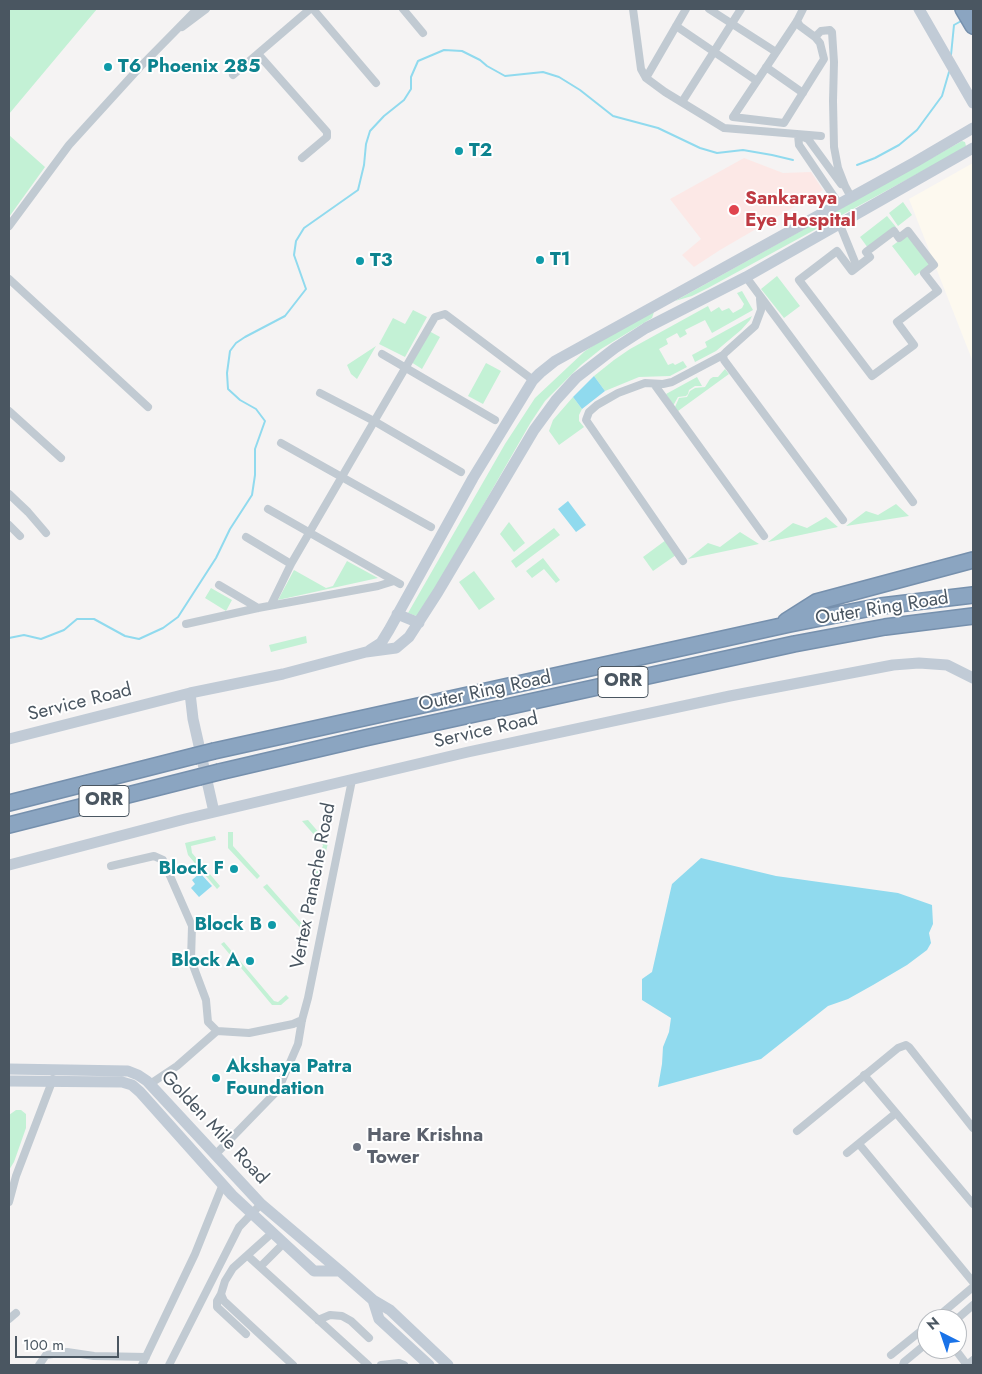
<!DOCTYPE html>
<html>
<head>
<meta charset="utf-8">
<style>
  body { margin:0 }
  #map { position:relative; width:982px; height:1374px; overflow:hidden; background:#f5f3f3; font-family:Jost,sans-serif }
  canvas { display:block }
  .frame { position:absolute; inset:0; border:10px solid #4a5661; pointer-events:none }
  .north { position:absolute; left:917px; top:1309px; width:50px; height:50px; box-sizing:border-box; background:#fff; border:1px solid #b7bbc0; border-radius:50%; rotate:319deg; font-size:14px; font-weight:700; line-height:20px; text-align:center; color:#4a5661 }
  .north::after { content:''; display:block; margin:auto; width:18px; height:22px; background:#1a73e8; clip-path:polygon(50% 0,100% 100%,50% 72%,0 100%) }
  .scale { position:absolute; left:15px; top:1336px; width:104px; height:22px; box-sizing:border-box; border:2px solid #4a5661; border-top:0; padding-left:6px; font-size:15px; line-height:18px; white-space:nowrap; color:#4a5661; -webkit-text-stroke:4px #fff; paint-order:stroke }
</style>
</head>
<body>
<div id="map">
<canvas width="982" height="1374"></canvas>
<div class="frame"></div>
<div class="north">N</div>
<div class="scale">100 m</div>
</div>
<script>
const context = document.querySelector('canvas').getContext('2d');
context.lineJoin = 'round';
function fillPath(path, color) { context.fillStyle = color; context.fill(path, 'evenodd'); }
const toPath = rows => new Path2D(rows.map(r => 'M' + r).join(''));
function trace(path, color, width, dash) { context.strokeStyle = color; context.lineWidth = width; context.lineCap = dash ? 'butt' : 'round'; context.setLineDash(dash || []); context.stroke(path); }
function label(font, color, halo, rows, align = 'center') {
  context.font = font + ' Jost,sans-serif'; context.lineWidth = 4; context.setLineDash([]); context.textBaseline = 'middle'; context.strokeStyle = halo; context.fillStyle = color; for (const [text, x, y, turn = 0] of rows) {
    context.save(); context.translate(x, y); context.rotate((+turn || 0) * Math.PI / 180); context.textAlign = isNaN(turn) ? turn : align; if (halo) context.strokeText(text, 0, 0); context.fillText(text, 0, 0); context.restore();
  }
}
const commercial = toPath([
  [973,163,973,362,909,199]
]);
const medical = toPath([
  [744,158,783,173,811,172,823,190,720,250,694,267,682,255,701,239,670,199]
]);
const green = toPath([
  [9,9,97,9,9,114],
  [9,135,45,167,9,217],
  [962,141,965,142,966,146,952,155,708,288,692,296,675,301],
  [903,202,912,215,898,226,889,213],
  [887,216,896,227,868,248,860,237],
  [908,234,930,265,915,276,892,246],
  [777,276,800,306,784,318,761,289],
  [742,291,753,310,712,333,705,320,685,330,687,334,680,338,677,333,666,339,668,344,659,349,668,365,673,363,675,365,683,361,687,367,670,376,639,377,605,391,594,376,614,360,630,349,708,306,711,312,719,307,722,311,729,308,733,313,742,308,744,304,737,293],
  [413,310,427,317,405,357,379,344,393,318,405,324],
  [654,312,652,318,601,349,581,365,545,401,531,422,419,617,408,613,505,444,535,398,585,351,608,336],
  [752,316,750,320,741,330,716,351,695,362,692,355,707,347,705,342],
  [429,331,440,337,422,369,411,362],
  [376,346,357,379,351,374,347,365],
  [486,363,501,371,483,404,468,396],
  [725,369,729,374,678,411,675,407,679,398,687,397,690,391,695,388,705,387,710,379,713,377,718,377],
  [697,377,702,386,695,386,689,390,688,394,686,396,678,397,673,406,666,394],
  [573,397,582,409,579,415,579,421,584,427,559,445,549,431,553,420],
  [896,504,909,516,846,526,866,511,878,515],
  [826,517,838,527,768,542,793,523,807,528],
  [509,522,525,543,514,552,500,534],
  [554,528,560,535,516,568,511,561],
  [740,532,759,544,688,559,708,543,720,547],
  [666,540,676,555,653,571,643,557],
  [543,558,560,580,556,583,544,569,532,578,526,571],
  [347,561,378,578,278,600,294,570,326,588,333,586],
  [474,571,495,599,479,610,459,582],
  [211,588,232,600,226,611,205,598],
  [306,636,307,643,271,652,269,645],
  [308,820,328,843,319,882,315,877,323,845,302,821],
  [228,832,233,832,233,846,260,876,257,879,228,848],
  [215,836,216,840,191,846,192,853,220,886,217,889,188,855,185,843],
  [267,884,304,926,303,931,263,887],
  [224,942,274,1001,278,1002,286,995,289,998,281,1005,272,1005,221,944],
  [16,1110,21,1110,26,1114,26,1128,14,1162,9,1170,9,1115]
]);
const water = toPath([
  [594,376,605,391,582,409,573,397],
  [568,501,586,525,576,532,558,509],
  [701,858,776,876,898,893,932,905,933,924,929,933,931,943,927,950,907,965,873,985,848,999,828,1006,761,1059,658,1087,662,1064,663,1047,669,1032,671,1018,642,1000,642,979,652,972,672,884],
  [200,873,212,886,199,897,191,888,195,884,192,880]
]);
const stream = toPath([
  [951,55,954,25,963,20],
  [857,165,875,158,899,145,917,130,942,96,949,72],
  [9,638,24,635,41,639,64,630,77,619,94,619,125,636,139,639,163,628,178,617,216,558,230,529,252,495,255,475,255,449,265,421,256,409,240,400,228,389,227,373,230,351,236,343,245,337,285,316,306,289,294,255,296,241,304,228,358,190,364,165,366,144,370,131,384,116,404,100,411,89,411,77,418,61,444,50,462,51,480,60,487,66,505,76,543,72,559,77,580,90,613,116,658,128,700,148,717,153,743,150,772,155,793,160]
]);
const street = toPath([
  [313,9,376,83],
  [403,9,423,33],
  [633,9,641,69,646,78,665,92,724,128,821,136],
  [709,9,776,52],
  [797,21,800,26,815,37,820,43,824,59,784,123,733,117,797,21,803,9],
  [676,26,757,81],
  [182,27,206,9],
  [815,37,821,31,830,30,832,32,834,62,833,101,834,147,838,168,845,186,851,197],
  [258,54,327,132,327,137,302,158],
  [766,67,803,93],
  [233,75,310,9],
  [646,78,686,9],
  [682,102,741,9],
  [798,135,799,145,839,204],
  [801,136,808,139,841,184],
  [840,225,857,267],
  [9,226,69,145,140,67,197,9],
  [894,231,899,238,908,231,934,265,924,273,938,291,897,322,914,345,872,376,799,280,837,251,852,271,870,257,866,252,894,231],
  [746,277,913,502],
  [9,279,148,407],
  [760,299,761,310,755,326,726,352,723,355,724,360,843,520],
  [382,354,495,420],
  [654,384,764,536],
  [320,393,374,421,461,472],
  [9,411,61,458],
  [281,443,431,527],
  [9,494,28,512,46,533],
  [268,509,400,584],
  [9,525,20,536],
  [246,537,291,564],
  [683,561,586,420,589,412,597,405,618,393,645,383,663,384,672,382,723,355],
  [219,585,258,608],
  [271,605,291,564,435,317,445,314,533,380],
  [186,624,258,608,378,586,394,581],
  [111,866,154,856,163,860,192,926,191,960,206,1000,208,1022,217,1031],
  [864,1075,973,1204],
  [150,1084,177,1066,217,1031,249,1033,293,1024,302,1020],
  [797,1131,898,1048,906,1045,909,1047,973,1128],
  [859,1144,973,1282],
  [847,1153,896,1113],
  [215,1155,278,1090,298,1044,302,1020,308,998,352,780],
  [9,1202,16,1176,53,1079],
  [272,1233,233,1268,225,1281,221,1294,224,1301,293,1365],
  [248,1256,368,1365],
  [260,1267,284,1243],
  [221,1294,217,1301,217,1307,246,1334],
  [9,1319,16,1313],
  [935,1319,973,1287],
  [957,1319,973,1305],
  [318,1320,330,1315,342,1316,351,1321,369,1338],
  [955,1349,967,1365,973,1360],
  [891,1355,927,1326],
  [39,1365,46,1355,67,1352,94,1356,146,1357],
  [142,1365,195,1254,223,1184],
  [169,1365,239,1227,261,1204],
  [381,1365,399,1363,404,1365],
  [903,1365,904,1362,927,1343]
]);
const secondary = toPath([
  [919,9,973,103],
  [397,614,419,623],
  [370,650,381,643,389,630,473,478,533,380,540,373,555,361,915,162,973,128],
  [190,693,193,719,214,812],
  [9,739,190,693,283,674,366,652,396,648,409,637,438,592,534,430,556,400,576,378,615,348,646,328,746,277,973,148],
  [9,865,185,819,468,752,730,696,893,665,919,663,947,665,973,678],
  [9,1069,128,1071,138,1075,147,1081,261,1204,340,1271,314,1271,232,1195,140,1092,132,1085,122,1082,9,1081],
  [340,1271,373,1300,390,1310,448,1365],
  [373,1300,379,1319,429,1365]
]);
const highway = toPath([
  [963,9,973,26],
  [786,621,816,602,973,560],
  [214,751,790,624,881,606,973,595],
  [219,772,365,738,794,644,885,627,973,616],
  [9,803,194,756],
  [9,825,199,777]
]);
const highwayBridge = toPath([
  [194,756,214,751],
  [199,777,219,772]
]);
const markers = [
  [108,67,5,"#0f9aa8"],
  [459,151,5,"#0f9aa8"],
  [734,210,6,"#e0444e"],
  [540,260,5,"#0f9aa8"],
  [360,261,5,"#0f9aa8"],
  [234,869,5,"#0f9aa8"],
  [272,925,5,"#0f9aa8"],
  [250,961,5,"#0f9aa8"],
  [216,1078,5,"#0f9aa8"],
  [357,1147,5,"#6b7280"]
];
const shields = [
  [623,682,50],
  [104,801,50]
];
const shieldNames = [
  ["ORR",623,682],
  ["ORR",104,801]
];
const cultureNames = [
  ["T6 Phoenix 285",118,67],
  ["T2",469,151],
  ["T1",550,260],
  ["T3",370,261],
  ["Block F",224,869,"right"],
  ["Block B",262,925,"right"],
  ["Block A",240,961,"right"],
  ["Akshaya Patra",226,1067],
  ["Foundation",226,1089]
];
const healthNames = [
  ["Sankaraya",745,199],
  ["Eye Hospital",745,221]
];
const streetNames = [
  ["Outer Ring Road",882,609,-9],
  ["Outer Ring Road",485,692,-12],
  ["Service Road",80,703,-14],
  ["Service Road",486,731,-13],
  ["Vertex Panache Road",314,886,-79],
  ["Golden Mile Road",214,1128,47]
];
const worshipNames = [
  ["Hare Krishna",367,1136],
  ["Tower",367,1158]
];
fillPath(commercial, '#fdf9ef');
fillPath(medical, '#fce8e6');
fillPath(green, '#c3f1d5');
fillPath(water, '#90daee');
trace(stream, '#90daee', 2);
trace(highway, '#7690ad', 18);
trace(street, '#c1cad2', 8);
trace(secondary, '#c1cbd6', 11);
trace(highway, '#8ba5c1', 15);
trace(highwayBridge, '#7690ad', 18, []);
trace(highwayBridge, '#8ba5c1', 15);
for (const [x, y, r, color] of markers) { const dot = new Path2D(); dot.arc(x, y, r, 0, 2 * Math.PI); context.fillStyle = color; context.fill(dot); trace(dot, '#fff', 2); }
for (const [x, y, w] of shields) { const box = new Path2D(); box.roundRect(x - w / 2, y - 15.5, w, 31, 4); context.fillStyle = '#fff'; context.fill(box); trace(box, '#4a5661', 1); }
label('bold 18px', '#4a5661', null, shieldNames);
label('bold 19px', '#0d838f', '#fff', cultureNames, 'left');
label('bold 19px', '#be3a42', '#fff', healthNames, 'left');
label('19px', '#4a5661', '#fff', streetNames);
label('bold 19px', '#5b616d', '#fff', worshipNames, 'left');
</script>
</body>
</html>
